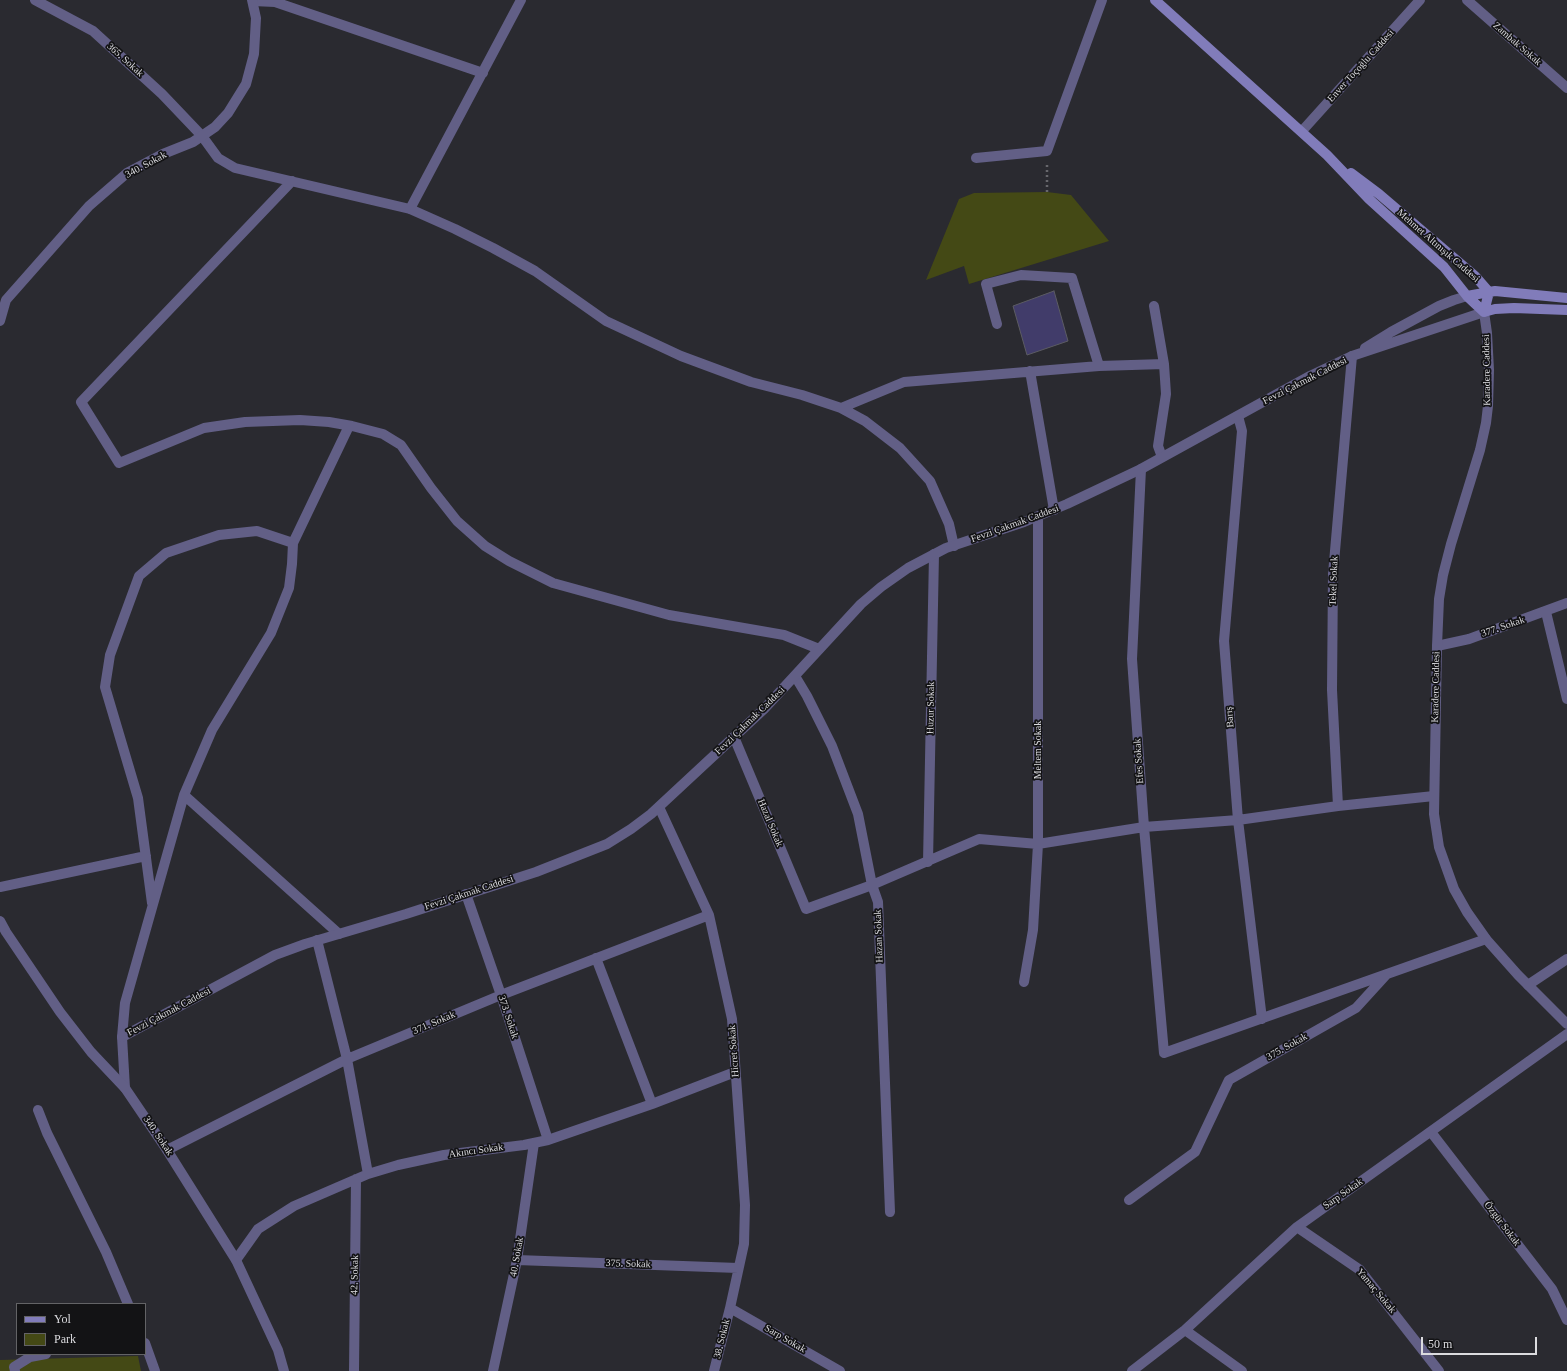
<!DOCTYPE html>
<html>
<head>
<meta charset="utf-8">
<style>
  body { margin:0 }
  #map { position:relative; width:1567px; height:1371px; overflow:hidden; background:#2a2a30; font-family:"Times New Roman",serif }
  canvas { display:block }
  .legend { position:absolute; left:16px; top:1303px; width:130px; height:52px; box-sizing:border-box; background:#131315; border:1px solid #636366; margin:0; padding:5px 7px; list-style:none; font-size:12px; color:#dbdbdf }
  .legend li { display:flex; align-items:center; gap:8px; height:20px }
  .legend b { width:20px; border:1px solid #636366 }
  .scale { position:absolute; left:1421px; top:1337px; width:116px; height:18px; box-sizing:border-box; border:2px solid #dbdbdf; border-top:0; padding-left:5px; font-size:12px; line-height:14px; white-space:nowrap; color:#dbdbdf; -webkit-text-stroke:3px #131315; paint-order:stroke }
</style>
</head>
<body>
<div id="map">
<canvas width="1567" height="1371"></canvas>
<ul class="legend">
<li><b style="height:5px;background:#817cba"></b>Yol</li>
<li><b style="height:11px;background:#444915"></b>Park</li>
</ul>
<div class="scale">50 m</div>
</div>
<script>
const context = document.querySelector('canvas').getContext('2d');
context.lineJoin = 'round';
function fillPath(path, color) { context.fillStyle = color; context.fill(path, 'evenodd'); }
const toPath = rows => new Path2D(rows.map(r => 'M' + r).join(''));
function trace(path, color, width, dash) { context.strokeStyle = color; context.lineWidth = width; context.lineCap = dash ? 'butt' : 'round'; context.setLineDash(dash || []); context.stroke(path); }
function label(font, color, halo, rows, align = 'center') {
  context.font = font + ' "Times New Roman",serif'; context.lineWidth = 3.5; context.setLineDash([]); context.textBaseline = 'middle'; context.strokeStyle = halo; context.fillStyle = color; for (const [text, x, y, turn = 0] of rows) {
    context.save(); context.translate(x, y); context.rotate((+turn || 0) * Math.PI / 180); context.textAlign = isNaN(turn) ? turn : align; if (halo) context.strokeText(text, 0, 0); context.fillText(text, 0, 0); context.restore();
  }
}
const green = toPath([
  [1047,192,1071,195,1109,241,969,284,964,266,926,280,959,199,974,193],
  [138,1356,141,1371,0,1371,0,1360]
]);
const building = toPath([
  [1054,291,1068,341,1027,355,1013,306,1054,291]
]);
const path = toPath([
  [1047,192,1047,164]
]);
const minor = toPath([
  [35,0,93,31,162,94,202,136,218,158,235,168,410,209,455,229,493,248,535,271,606,321,681,356,751,382,802,395,841,408,865,421,900,448,930,481,949,524,954,546],
  [1467,0,1567,88],
  [253,1,275,2,483,73],
  [1302,131,1420,0],
  [976,158,1047,151,1102,0],
  [292,181,81,402,119,463,204,428,245,422,300,420,329,422,352,426,383,434,401,445,431,488,457,521,485,546,509,561,553,583,669,615,784,635,819,649],
  [410,209,521,0],
  [1154,306,1164,364,1166,394,1158,446,1162,457],
  [997,324,986,284,1021,275,1072,278,1099,366],
  [1030,371,1054,510],
  [841,408,904,382,1099,366,1164,364],
  [1238,416,1242,431,1224,641,1238,820,1262,1019],
  [1141,469,1132,659,1144,827,1164,1053,1387,974],
  [1546,612,1567,699],
  [1437,646,1469,639,1567,603],
  [795,676,807,696,832,746,858,814,872,885,878,902,890,1212],
  [734,737,806,909,872,885,979,839,1038,844,1144,827,1238,820,1338,806,1434,796],
  [184,795,339,934],
  [1338,806,1332,690,1333,574,1352,356],
  [659,807,709,915,732,1019,745,1205,744,1244,730,1308,714,1371],
  [928,862,934,554],
  [0,887,146,856],
  [466,894,501,995,548,1140],
  [152,903,138,798,105,687,110,655,139,576,166,553,219,535,257,531,293,543],
  [317,940,347,1059,368,1174],
  [596,958,652,1104],
  [1024,982,1033,930,1038,844,1038,517],
  [1528,985,1567,959],
  [125,1088,122,1037,125,1003,184,795,212,730,271,633,289,588,292,564,293,543,349,426],
  [38,1110,47,1133,106,1252,128,1304],
  [1431,1132,1552,1289,1567,1320],
  [167,1150,347,1059,501,995,709,915],
  [1129,1200,1195,1152,1229,1080,1356,1008,1387,974,1486,939],
  [1297,1227,1360,1270,1439,1371],
  [236,1260,258,1229,294,1206,368,1174,398,1165,444,1155,524,1145,548,1140,652,1104,735,1072],
  [517,1260,738,1268],
  [730,1308,840,1371],
  [1185,1330,1242,1371],
  [145,1343,155,1371],
  [15,1371,14,1367,30,1357,46,1354],
  [354,1371,356,1179],
  [493,1371,517,1260,534,1143],
  [1132,1371,1185,1330,1297,1227,1567,1034]
]);
const tertiary = toPath([
  [0,321,6,300,89,206,127,173,163,154,193,142,215,127,228,113,246,84,254,54,256,18,252,0],
  [1365,348,1391,332,1439,306,1454,300,1467,296],
  [0,921,6,932,60,1012,91,1052,125,1088,167,1150,236,1260,278,1350,284,1371],
  [122,1037,275,955,305,944,406,914,536,872,607,844,631,829,651,814,764,709,861,604,881,587,908,568,946,548,1024,522,1067,504,1141,469,1310,376,1352,356,1484,312,1487,333,1489,370,1488,406,1486,423,1480,450,1451,544,1443,575,1439,599,1437,646,1434,814,1439,847,1454,889,1467,912,1486,939,1518,975,1567,1024]
]);
const secondary = toPath([
  [1155,0,1327,155,1369,199,1444,267,1467,296,1484,312],
  [1351,173,1379,194,1475,276,1489,292,1484,312],
  [1467,296,1495,291,1567,298],
  [1484,312,1495,309,1514,308,1567,310]
]);
const streetNames = [
  ["Zambak Sokak",1517,44,41],
  ["365. Sokak",125,60,42],
  ["Enver Toçoğlu Caddesi",1361,66,-48],
  ["340. Sokak",146,165,-28],
  ["Mehmet Altınışık Caddesi",1438,246,41],
  ["Karadere Caddesi",1487,370,-91],
  ["Fevzi Çakmak Caddesi",1305,381,-27],
  ["Fevzi Çakmak Caddesi",1015,524,-20],
  ["Tekel Sokak",1334,581,-88],
  ["377. Sokak",1503,627,-19],
  ["Karadere Caddesi",1436,687,-89],
  ["Huzur Sokak",931,708,-89],
  ["Barış",1230,717,-95],
  ["Fevzi Çakmak Caddesi",750,721,-44],
  ["Meltem Sokak",1038,750,-90],
  ["Efes Sokak",1139,761,-94],
  ["Hazal Sokak",770,823,67],
  ["Fevzi Çakmak Caddesi",469,893,-18],
  ["Hazan Sokak",879,936,-92],
  ["Fevzi Çakmak Caddesi",169,1012,-28],
  ["373. Sokak",508,1017,72],
  ["371. Sokak",434,1023,-23],
  ["375. Sokak",1287,1047,-29],
  ["Hicret Sokak",734,1051,-94],
  ["340. Sokak",158,1136,56],
  ["Akıncı Sokak",476,1151,-8],
  ["Sarp Sokak",1343,1194,-35],
  ["Özgür Sokak",1502,1224,53],
  ["40. Sokak",517,1257,-80],
  ["375. Sokak",628,1264,2],
  ["42. Sokak",355,1275,-89],
  ["Yamaç Sokak",1376,1291,50],
  ["38. Sokak",722,1339,-76],
  ["Sarp Sokak",785,1339,30]
];
fillPath(green, '#444915');
fillPath(building, '#413c6a');
trace(building, '#5c5c63', 1);
trace(path, '#67676c', 2.5, [2, 3]);
trace(minor, '#625f86', 10);
trace(tertiary, '#625f86', 10);
trace(secondary, '#817cba', 10);
label('10px', '#dbdbdf', '#131315', streetNames);
</script>
</body>
</html>
